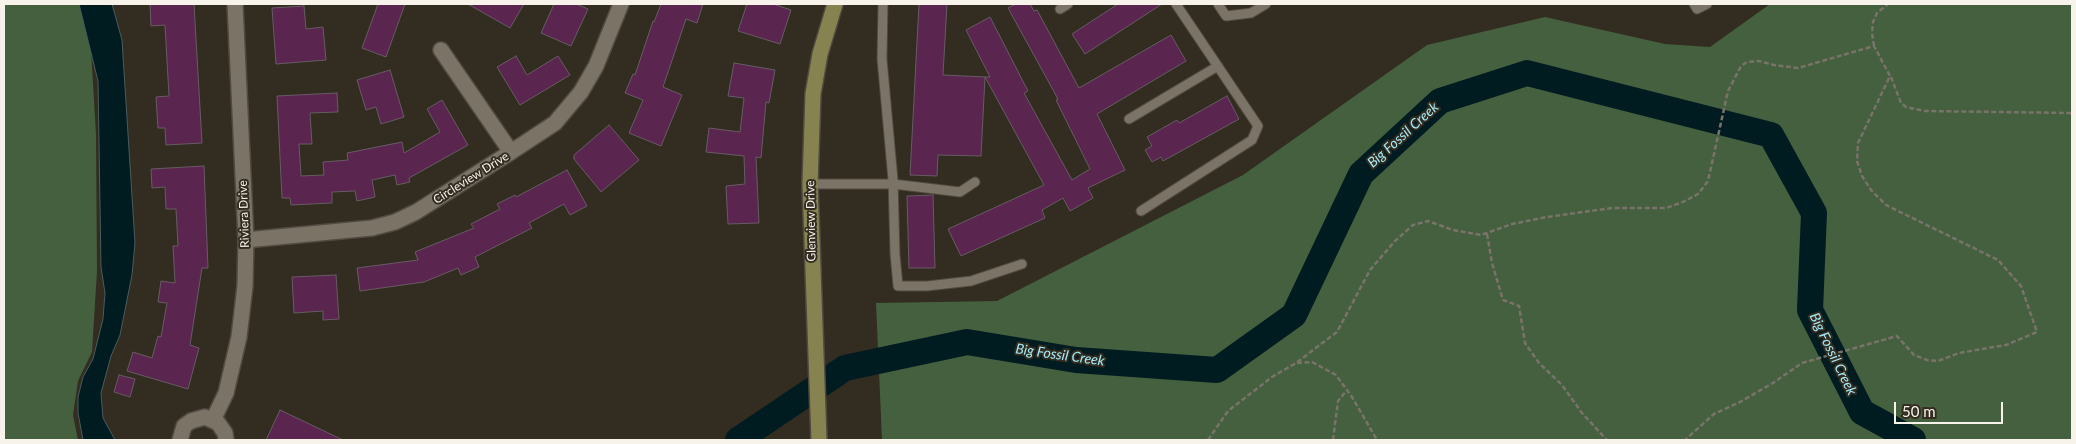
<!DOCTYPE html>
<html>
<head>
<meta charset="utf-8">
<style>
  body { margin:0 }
  #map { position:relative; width:2076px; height:444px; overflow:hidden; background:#332c21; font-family:Lato,sans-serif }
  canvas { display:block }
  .frame { position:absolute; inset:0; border:5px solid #f7f3eb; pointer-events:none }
  .scale { position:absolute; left:1894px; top:402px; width:109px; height:22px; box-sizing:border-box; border:2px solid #f7f3eb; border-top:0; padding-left:6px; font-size:15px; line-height:18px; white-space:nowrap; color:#f7f3eb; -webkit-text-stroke:4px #332c21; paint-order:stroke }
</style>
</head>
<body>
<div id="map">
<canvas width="2076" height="444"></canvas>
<div class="frame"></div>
<div class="scale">50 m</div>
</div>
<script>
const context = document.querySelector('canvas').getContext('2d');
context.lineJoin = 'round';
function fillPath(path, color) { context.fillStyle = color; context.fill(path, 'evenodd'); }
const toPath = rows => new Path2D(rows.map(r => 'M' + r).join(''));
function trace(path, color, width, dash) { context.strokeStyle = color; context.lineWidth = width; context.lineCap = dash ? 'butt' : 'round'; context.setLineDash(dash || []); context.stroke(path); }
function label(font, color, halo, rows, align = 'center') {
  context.font = font + ' Lato,sans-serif'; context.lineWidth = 4; context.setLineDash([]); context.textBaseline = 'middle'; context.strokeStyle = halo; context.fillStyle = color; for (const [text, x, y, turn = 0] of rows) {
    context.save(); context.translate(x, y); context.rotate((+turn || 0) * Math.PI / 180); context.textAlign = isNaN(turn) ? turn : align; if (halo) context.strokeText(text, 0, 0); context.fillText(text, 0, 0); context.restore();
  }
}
const green = toPath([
  [4,4,79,4,91,50,96,134,97,271,92,352,78,381,73,415,78,440,4,440],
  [1770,4,2072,4,2072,440,882,440,876,303,997,301,1243,175,1427,45,1545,17,1665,44,1710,47]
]);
const water = toPath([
  [79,4,112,4,122,40,135,243,132,275,120,335,111,356,101,393,103,418,115,440,83,440,78,413,78,397,83,377,93,359,103,319,105,293,101,267,98,81,79,4]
]);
const river = toPath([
  [738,440,845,368,967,342,1076,360,1217,370,1294,315,1361,174,1440,101,1527,73,1771,135,1814,213,1810,310,1862,412,1913,440]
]);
const building = toPath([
  [150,4,194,4,202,143,166,145,165,128,158,128,156,97,169,96,165,25,151,26,150,4],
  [378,4,405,4,386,57,362,48,378,4],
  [468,4,524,4,510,28,468,4],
  [554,4,576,4,588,9,571,46,541,33,554,4],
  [661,4,703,4,697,23,686,19,663,87,682,95,661,146,629,133,643,100,625,93,633,74,635,75,653,21,654,22,661,4],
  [747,4,773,4,791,10,780,44,738,31,747,4],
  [919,4,947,4,943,75,985,77,981,156,938,155,937,176,910,175,919,4],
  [1016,4,1030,4,1034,11,1037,10,1079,88,1171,35,1186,61,1097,114,1125,170,1088,188,1093,198,1070,211,1063,198,1042,210,1045,218,961,256,948,229,1044,185,985,77,990,77,966,30,990,17,1028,91,1024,93,1072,180,1090,169,1056,100,1058,99,1008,8,1016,4],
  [1118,4,1162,4,1085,54,1072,34,1118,4],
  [304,6,306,29,323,27,326,60,276,64,272,8,304,6],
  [516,56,527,75,558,56,570,75,520,105,497,67,516,56],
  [734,63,775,70,769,103,766,102,761,158,756,157,759,223,728,224,726,186,745,184,744,156,706,152,709,128,740,132,744,98,728,96,734,63],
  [390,70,404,117,381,124,376,107,366,110,357,80,390,70],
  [337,93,338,112,310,113,312,144,299,144,301,176,324,175,323,162,348,160,347,153,402,142,404,153,440,132,427,109,442,100,468,145,409,178,410,182,397,185,395,175,372,180,375,197,357,201,355,191,332,192,332,203,291,205,290,198,282,198,277,96,337,93],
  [1227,96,1239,119,1163,161,1161,157,1152,162,1145,150,1152,146,1147,137,1177,120,1179,123,1227,96],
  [609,125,639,160,601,192,574,159,574,155,609,125],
  [204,166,208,268,202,268,190,345,199,348,188,389,127,371,133,352,152,358,158,336,161,337,167,303,158,302,161,281,175,283,173,246,178,246,176,209,166,209,165,187,152,188,151,169,204,166],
  [567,170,587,206,570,215,564,204,529,223,532,228,475,257,479,267,461,275,458,268,424,282,360,291,357,268,418,260,415,252,474,228,471,224,500,209,497,204,515,195,516,197,567,170],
  [933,195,935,268,909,268,907,196,933,195],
  [336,275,339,319,323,320,323,311,294,313,292,277,336,275],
  [119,375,135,379,130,397,114,392,119,375],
  [280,410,343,440,266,440,280,410]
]);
const path = toPath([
  [1874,46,1872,33,1873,22,1877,13,1888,4],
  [1891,77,1901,103,1906,107,1925,111,2072,113],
  [1487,234,1492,263,1503,300,1519,306,1525,343,1539,363,1562,385,1582,413,1607,440],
  [1297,363,1312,362,1336,375,1352,397,1377,440],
  [1208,440,1228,411,1272,377,1296,363,1337,332,1370,270,1395,241,1413,225,1428,221,1453,230,1481,235,1512,224,1547,217,1612,208,1666,208,1683,202,1698,194,1708,181,1728,91,1741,66,1747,62,1759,61,1774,65,1798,68,1874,46,1890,76,1858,143,1857,161,1862,176,1871,190,1886,205,1998,260,2021,286,2037,332,2006,345,1959,353,1938,361,1927,360,1914,355,1897,336,1802,363,1773,383,1740,402,1714,414,1685,440],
  [1333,440,1338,401,1347,390]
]);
const service = toPath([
  [883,4,882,59,893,180,895,254,898,286,927,286,971,281,1022,264],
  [1218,4,1226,16,1251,13,1266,4],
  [1694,4,1697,9,1707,4],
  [1060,9,1068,4],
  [1129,119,1218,66],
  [810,184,893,184,960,192,975,182],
  [1141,211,1252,140,1258,126,1176,4]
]);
const minor = toPath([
  [441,50,511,152],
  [246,240,372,228,395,222,416,212,511,152,555,123,581,92,596,66,621,4],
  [213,420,226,393,239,337,245,286,246,240,235,4],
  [180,440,184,426,191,421,205,417,218,423,225,433,226,440]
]);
const secondary = toPath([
  [819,440,810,184,813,94,820,54,835,4]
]);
const streetNames = [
  ["Circleview Drive",471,178,-32],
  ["Riviera Drive",244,214,-92],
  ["Glenview Drive",811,221,-91]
];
const waterNames = [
  ["Big Fossil Creek",1403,135,-42],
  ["Big Fossil Creek",1833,354,64],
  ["Big Fossil Creek",1060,355,8]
];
fillPath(green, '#44603f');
fillPath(water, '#001c20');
trace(water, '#4a5c5d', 1);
trace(river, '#001c20', 26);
fillPath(building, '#5a264f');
trace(building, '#685b64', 1);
trace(service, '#504a40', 11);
trace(minor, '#504a40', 18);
trace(secondary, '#504a40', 18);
trace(path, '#797369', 2.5, [5, 2.5]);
trace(service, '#7b7366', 9);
trace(minor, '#7b7366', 15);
trace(secondary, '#878351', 15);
label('12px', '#f7f3eb', '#332c21', streetNames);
label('italic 14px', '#a3edfa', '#332c21', waterNames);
</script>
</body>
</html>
